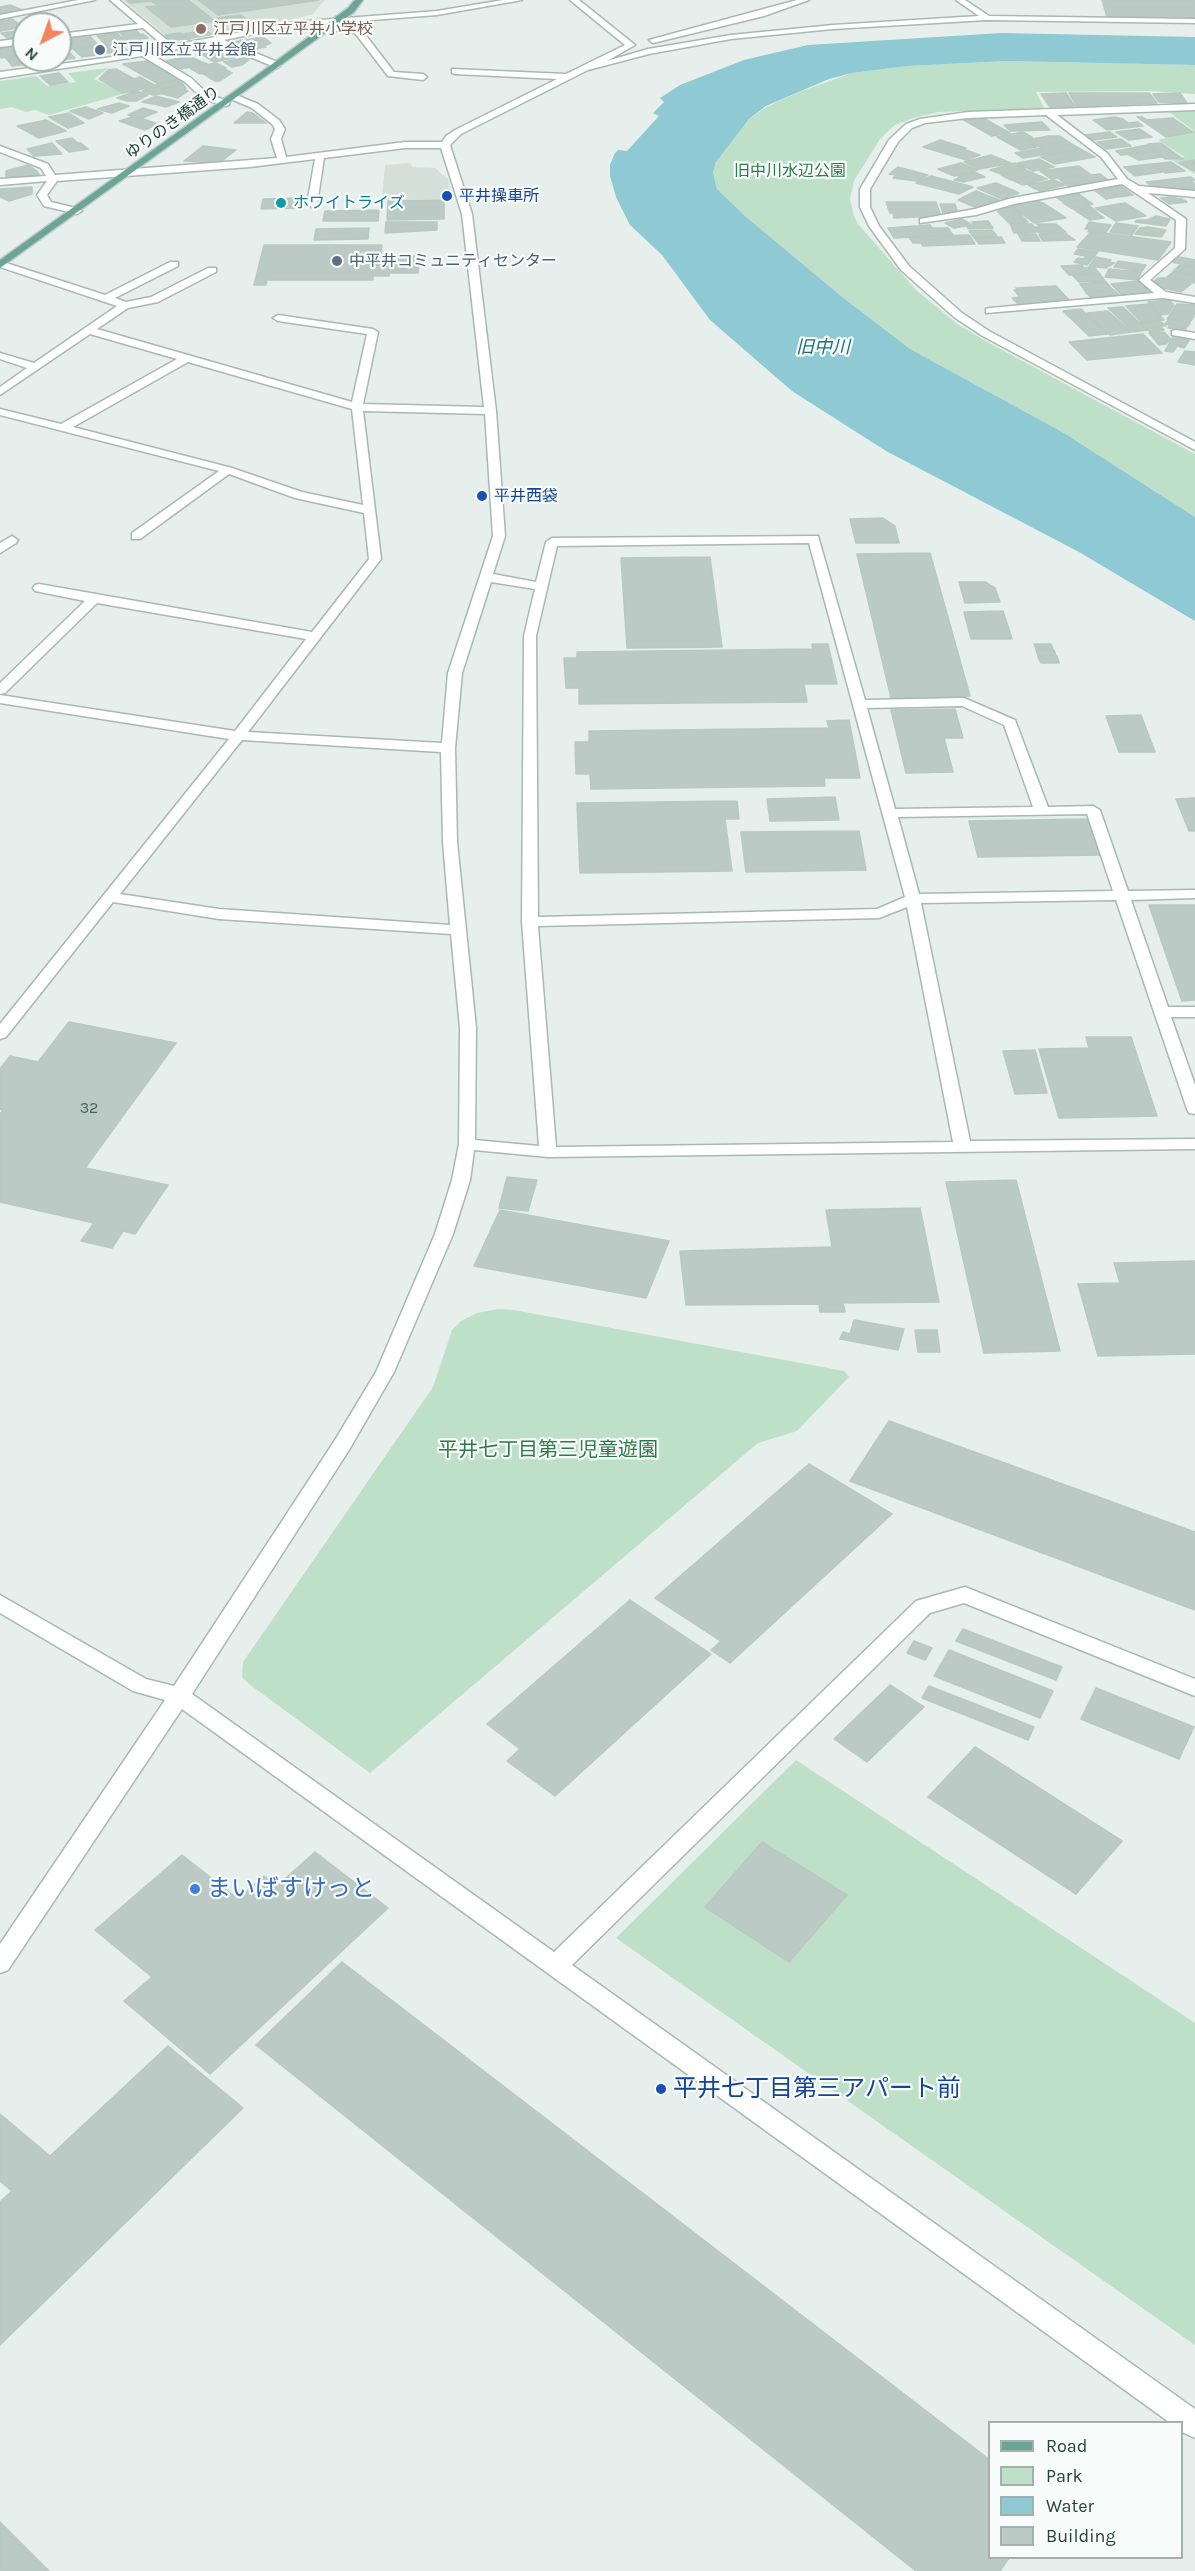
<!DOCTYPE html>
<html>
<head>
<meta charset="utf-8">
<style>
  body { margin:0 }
  #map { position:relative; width:1195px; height:2571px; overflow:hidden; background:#e6efeb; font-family:Karla,sans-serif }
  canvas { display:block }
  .legend { position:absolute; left:988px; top:2421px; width:195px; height:138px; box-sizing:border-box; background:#f7fbf9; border:2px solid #a3b1ad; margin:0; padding:8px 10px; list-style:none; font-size:18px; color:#24423a }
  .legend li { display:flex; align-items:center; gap:12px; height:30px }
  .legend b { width:30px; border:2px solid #a3b1ad }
  .north { position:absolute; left:12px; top:12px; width:60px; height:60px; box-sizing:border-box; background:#f7fbf9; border:2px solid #a3b1ad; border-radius:50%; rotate:221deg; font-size:16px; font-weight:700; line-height:24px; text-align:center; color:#24423a }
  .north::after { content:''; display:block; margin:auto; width:21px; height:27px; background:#f4845f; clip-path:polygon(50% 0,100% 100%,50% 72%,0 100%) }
</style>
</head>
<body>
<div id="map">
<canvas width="1195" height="2571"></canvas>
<ul class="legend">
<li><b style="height:8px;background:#6aa596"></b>Road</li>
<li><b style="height:16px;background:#bfe0c8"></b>Park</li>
<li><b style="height:16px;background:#8ec9d4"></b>Water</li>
<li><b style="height:16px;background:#bbcac4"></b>Building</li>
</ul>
<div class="north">N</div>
</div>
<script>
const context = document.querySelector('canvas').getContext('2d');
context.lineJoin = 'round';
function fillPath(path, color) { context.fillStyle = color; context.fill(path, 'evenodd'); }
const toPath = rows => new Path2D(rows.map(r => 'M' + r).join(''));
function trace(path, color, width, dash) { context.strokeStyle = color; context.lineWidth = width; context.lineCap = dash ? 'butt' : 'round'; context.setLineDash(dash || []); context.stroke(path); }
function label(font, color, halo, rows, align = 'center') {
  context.font = font + ' Karla,"Noto Sans JP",sans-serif'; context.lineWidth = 4.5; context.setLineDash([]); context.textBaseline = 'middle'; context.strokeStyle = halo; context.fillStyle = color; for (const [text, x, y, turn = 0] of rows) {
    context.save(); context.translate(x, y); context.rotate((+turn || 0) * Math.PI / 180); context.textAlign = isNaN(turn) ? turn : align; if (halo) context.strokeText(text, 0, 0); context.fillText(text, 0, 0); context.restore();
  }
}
const built = toPath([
  [123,0,325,0,313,14,302,17,181,41,171,40],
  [410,163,413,167,435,168,448,179,451,199,382,200,385,165]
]);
const green = toPath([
  [1006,61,1195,65,1195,94,1151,91,1036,92,1044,108,939,112,913,118,895,125,880,139,854,181,850,199,854,216,858,224,915,289,957,324,989,343,1195,454,1195,517,1064,433,910,349,841,296,745,216,717,189,713,172,716,162,749,119,768,106,802,91,852,73,908,66],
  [108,68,94,79,126,93,49,115,35,110,26,112,12,107,0,109,0,81,36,76,47,86,76,82,68,73],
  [1195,111,1195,174,1172,160,1185,157,1158,140,1194,131,1169,112],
  [498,1309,514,1310,844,1371,849,1377,797,1431,758,1443,370,1773,249,1684,242,1677,243,1662,433,1387,452,1330,461,1321,477,1313],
  [796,1760,1195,2023,1195,2345,616,1938]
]);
const water = toPath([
  [1001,33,1195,37,1195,65,1006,61,908,66,852,73,829,79,766,106,749,119,716,162,713,172,717,189,745,216,841,296,910,349,1064,433,1195,517,1195,621,1079,552,886,451,792,391,710,320,662,255,630,225,616,197,610,176,610,165,615,153,618,150,627,151,659,116,653,113,664,102,660,98,680,85,744,60,808,45]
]);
const building = toPath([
  [126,0,188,0,215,21,171,27,146,7,158,6,151,1,131,3,126,0],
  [198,0,319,0,218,15,198,0],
  [1102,0,1195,0,1195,18,1107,17,1102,0],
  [10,5,22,10,0,15,0,7,10,5],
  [241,15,245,18,221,22,216,18,241,15],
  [12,19,24,27,0,31,0,21,12,19],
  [135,29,140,34,123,36,118,31,135,29],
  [24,30,24,39,11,41,1,33,24,30],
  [204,30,212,34,192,38,184,34,204,30],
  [117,33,126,42,105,44,97,36,117,33],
  [180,33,190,39,170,40,165,35,180,33],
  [143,34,148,38,128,41,123,37,143,34],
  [89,35,98,45,72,49,63,38,89,35],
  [263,37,271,43,263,46,266,47,260,48,245,40,263,37],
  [242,40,258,49,247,51,232,43,242,40],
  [124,42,128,45,123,46,127,50,82,57,74,50,124,42],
  [24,43,24,55,20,55,11,45,24,43],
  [10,46,19,55,1,58,0,47,10,46],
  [217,47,227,52,204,56,195,51,217,47],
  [68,51,75,58,47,62,45,60,60,60,60,52,68,51],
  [229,52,238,57,214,62,206,57,229,52],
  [24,56,24,60,37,60,39,63,12,66,6,58,24,56],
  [188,56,207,64,181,69,166,61,188,56],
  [247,57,250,59,242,65,232,67,224,62,247,57],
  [147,61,178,79,157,83,123,64,147,61],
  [216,63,226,68,200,74,190,68,216,63],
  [116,69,134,79,140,77,156,86,123,93,99,79,108,70,116,69],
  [225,69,232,73,220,81,215,81,202,73,225,69],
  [59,73,68,82,50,85,40,76,59,73],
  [179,80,183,84,161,88,155,85,179,80],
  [183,84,186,89,169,93,162,89,183,84],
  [157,86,166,93,153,95,142,91,157,86],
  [183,90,188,91,178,98,163,94,183,90],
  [136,91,148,95,136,101,128,101,117,98,136,91],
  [1066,93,1075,106,1050,107,1041,94,1066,93],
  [1069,93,1149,93,1157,103,1077,106,1069,93],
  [1180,93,1187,103,1159,102,1153,94,1180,93],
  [156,96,167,99,152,104,142,102,156,96],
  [168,99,179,102,166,107,154,104,168,99],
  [119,103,129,106,112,113,97,109,119,103],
  [86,107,103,113,89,119,70,111,86,107],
  [143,108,157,112,142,118,128,115,143,108],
  [247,112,253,113,266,123,234,123,247,112],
  [69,113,84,123,68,128,49,117,69,113],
  [132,117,143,119,158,124,145,130,119,121,132,117],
  [1114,117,1123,119,1128,123,1138,122,1143,126,1107,130,1093,120,1114,117],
  [1137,117,1142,117,1147,120,1173,118,1193,132,1166,137,1137,117],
  [983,118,1010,133,992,136,962,119,983,118],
  [46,120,66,131,39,138,17,126,46,120],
  [1042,122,1050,130,1010,131,1004,125,1042,122],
  [1140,129,1152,137,1129,140,1116,132,1140,129],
  [1023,132,1033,138,1024,140,1037,147,1021,150,997,137,1023,132],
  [1110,132,1117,137,1093,140,1085,135,1110,132],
  [1048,136,1059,136,1080,149,1023,158,1015,153,1042,148,1027,140,1048,136],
  [72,138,78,143,81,143,88,149,69,152,56,141,72,138],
  [1121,139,1131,146,1106,149,1097,142,1121,139],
  [940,140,966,148,963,149,980,155,966,160,923,147,940,140],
  [52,143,62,154,34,156,27,149,52,143],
  [1161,143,1183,159,1165,159,1148,144,1161,143],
  [1147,145,1155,151,1121,155,1116,151,1147,145],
  [203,146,236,150,219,163,184,161,203,146],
  [1080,149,1095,157,1055,164,1041,157,1080,149],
  [1154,151,1162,157,1139,160,1127,154,1154,151],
  [991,155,1011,163,980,169,964,162,991,155],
  [1039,159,1054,167,1033,171,1018,163,1039,159],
  [1194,160,1195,171,1179,163,1194,160],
  [1171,162,1185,171,1165,173,1152,164,1171,162],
  [961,163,978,170,954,176,938,169,961,163],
  [1015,163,1025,168,1001,174,990,170,1015,163],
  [1151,164,1162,172,1135,176,1124,167,1151,164],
  [28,165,37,171,40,176,6,179,6,171,28,165],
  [1079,166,1090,174,1051,179,1040,171,1079,166],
  [898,167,928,175,917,181,893,178,896,175,889,174,898,167],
  [1024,169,1035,174,1011,180,1001,175,1024,169],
  [974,172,985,177,963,182,954,180,961,177,958,176,974,172],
  [1035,174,1047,179,1023,185,1012,180,1035,174],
  [1100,174,1111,182,1069,187,1059,179,1100,174],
  [931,176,973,187,959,194,916,183,931,176],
  [1191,177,1195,180,1191,181,1195,184,1195,191,1183,193,1175,188,1157,190,1146,182,1191,177],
  [1054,180,1065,185,1040,191,1028,185,1054,180],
  [996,183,1019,193,1002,199,977,188,996,183],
  [1121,186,1133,195,1119,197,1107,188,1121,186],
  [32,187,32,194,9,201,0,197,0,189,32,187],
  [1105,188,1117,197,1106,199,1094,190,1105,188],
  [976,191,999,200,975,207,958,200,976,191],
  [1069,193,1079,194,1086,199,1063,202,1057,198,1064,197,1060,194,1069,193],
  [1170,197,1182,199,1187,202,1169,204,1161,198,1170,197],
  [301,198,300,208,261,209,263,199,301,198],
  [1085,199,1093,204,1087,205,1091,207,1075,210,1063,203,1085,199],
  [444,200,444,219,387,220,388,201,444,200],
  [1035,200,1043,203,1066,218,1034,223,1009,204,1035,200],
  [886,202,936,202,941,216,894,218,893,213,890,213,886,202],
  [1125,203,1146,216,1116,221,1095,208,1125,203],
  [940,204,955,204,958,213,943,213,940,204],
  [1010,206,1019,213,1028,222,1010,224,998,212,1001,207,1010,206],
  [1092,208,1104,218,1090,220,1076,211,1092,208],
  [379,210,378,221,323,221,325,211,379,210],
  [1156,216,1170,219,1166,226,1135,222,1137,220,1147,220,1156,216],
  [962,219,972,225,954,228,945,223,962,219],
  [988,221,993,228,969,229,967,227,975,226,972,222,988,221],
  [386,222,437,222,437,230,385,233,386,222],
  [1089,222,1111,225,1106,232,1088,232,1089,229,1085,229,1089,222],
  [1116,223,1138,226,1132,235,1110,232,1116,223],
  [1010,224,1032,224,1037,232,1014,233,1010,224],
  [1037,224,1056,224,1066,232,1040,234,1035,227,1039,227,1037,224],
  [930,225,932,228,948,228,953,235,894,238,888,228,930,225],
  [1148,227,1166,230,1161,237,1135,234,1140,228,1148,227],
  [369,228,368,239,314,240,316,229,369,228],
  [992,230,997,236,974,238,969,231,992,230],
  [1065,233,1075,240,1043,241,1039,235,1065,233],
  [1090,233,1104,233,1171,242,1158,260,1077,247,1090,233],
  [1018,234,1036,234,1040,241,1022,241,1018,234],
  [969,235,975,244,923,246,921,243,913,243,909,237,969,235],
  [1001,237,1005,243,979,244,975,239,1001,237],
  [264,245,382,245,381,256,415,256,414,266,419,266,418,273,389,273,389,276,373,276,373,280,267,280,266,285,254,285,264,245],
  [1078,249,1098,252,1087,265,1074,262,1078,258,1084,259,1086,256,1074,254,1078,249],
  [1096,257,1111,260,1109,262,1114,263,1106,268,1089,266,1096,257],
  [1179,257,1195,260,1195,267,1172,262,1179,257],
  [1118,261,1146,265,1142,271,1114,267,1118,261],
  [1082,265,1084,268,1094,267,1099,273,1069,275,1061,266,1082,265],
  [1180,265,1195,268,1195,275,1173,271,1180,265],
  [1109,269,1141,272,1138,280,1105,277,1109,269],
  [1173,272,1195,276,1195,283,1167,277,1173,272],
  [1099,273,1105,281,1079,282,1072,275,1099,273],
  [1158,278,1165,278,1191,284,1181,292,1160,287,1162,285,1152,283,1158,278],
  [1139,281,1152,295,1124,297,1111,284,1139,281],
  [1106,282,1113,290,1086,292,1080,284,1106,282],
  [1056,286,1071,302,1020,306,1012,298,1020,297,1014,290,1018,290,1016,288,1056,286],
  [1114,290,1121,297,1093,299,1086,293,1114,290],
  [1169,300,1174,305,1168,314,1160,315,1148,302,1169,300],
  [1149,304,1164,320,1141,322,1126,306,1149,304],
  [1177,304,1195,305,1195,315,1190,322,1167,319,1177,304],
  [1123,307,1147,330,1133,332,1108,308,1123,307],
  [1081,309,1107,334,1089,336,1063,311,1081,309],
  [1108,311,1131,332,1110,335,1087,313,1108,311],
  [1169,319,1190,323,1184,331,1168,328,1170,325,1165,324,1169,319],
  [1160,321,1166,326,1160,326,1164,330,1150,332,1140,323,1160,321],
  [1164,332,1171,339,1166,344,1159,345,1149,333,1164,332],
  [1143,334,1162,353,1087,360,1069,342,1143,334],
  [1174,336,1190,339,1184,348,1177,346,1173,352,1165,351,1174,336],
  [1185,351,1195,352,1195,365,1178,362,1185,351],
  [883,518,895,526,899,543,856,543,850,519,883,518],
  [930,553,970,696,891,698,857,554,930,553],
  [710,557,722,647,627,648,621,558,710,557],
  [959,582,985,582,995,588,1000,602,965,603,959,582],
  [1003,611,1012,639,971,639,964,612,1003,611],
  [812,644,828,644,837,684,804,684,807,702,579,704,579,688,566,688,564,658,577,658,577,652,813,649,812,644],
  [1034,644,1051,644,1053,649,1036,649,1034,644],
  [1036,650,1054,650,1056,656,1038,656,1036,650],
  [1057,656,1059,663,1041,663,1038,657,1057,656],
  [955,709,963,738,944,738,953,772,906,773,891,710,955,709],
  [1141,715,1155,752,1119,752,1106,716,1141,715],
  [849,720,860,778,824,778,825,786,591,789,590,774,576,774,575,742,589,742,589,731,829,728,827,721,849,720],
  [835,797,839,820,770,821,767,799,835,797],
  [1195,798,1195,831,1189,831,1176,799,1195,798],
  [737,801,739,819,725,819,732,871,580,873,577,803,737,801],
  [1088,819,1100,855,978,857,969,821,1088,819],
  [859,831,866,870,746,872,741,832,859,831],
  [1149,905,1195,905,1195,1000,1182,1001,1149,905],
  [69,1022,176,1043,85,1168,168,1185,135,1234,123,1231,112,1248,81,1241,94,1223,0,1202,0,1114,3,1110,0,1109,0,1069,10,1056,38,1062,69,1022],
  [1086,1037,1131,1037,1157,1116,1059,1118,1039,1049,1089,1048,1086,1037],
  [1035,1050,1047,1093,1015,1094,1003,1051,1035,1050],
  [507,1177,537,1180,528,1211,499,1208,507,1177],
  [1016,1180,1060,1351,984,1353,946,1182,1016,1180],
  [920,1208,939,1302,843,1303,845,1312,820,1312,819,1304,686,1305,680,1251,832,1247,826,1210,920,1208],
  [500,1210,669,1241,646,1298,474,1266,500,1210],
  [1195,1261,1195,1354,1098,1356,1078,1284,1120,1283,1114,1263,1195,1261],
  [854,1320,904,1329,898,1350,840,1339,843,1332,850,1334,854,1320],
  [915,1330,937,1330,940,1352,918,1352,915,1330],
  [889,1421,1195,1532,1195,1610,850,1481,889,1421],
  [809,1464,892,1514,730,1663,711,1650,721,1641,655,1598,809,1464],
  [630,1600,711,1654,555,1796,507,1761,520,1749,487,1724,630,1600],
  [963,1629,1062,1667,1056,1680,956,1641,963,1629],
  [914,1641,932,1648,925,1660,907,1653,914,1641],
  [949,1650,1053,1691,1040,1718,934,1676,949,1650],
  [890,1685,924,1707,867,1762,834,1739,890,1685],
  [929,1686,1034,1727,1028,1740,922,1698,929,1686],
  [1096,1688,1194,1727,1179,1759,1081,1719,1096,1688],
  [975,1747,1122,1841,1076,1894,928,1797,975,1747],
  [762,1842,847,1895,789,1962,705,1907,762,1842],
  [315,1852,388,1908,210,2074,124,2001,152,1977,95,1930,182,1855,238,1899,264,1876,277,1886,315,1852],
  [342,1962,990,2460,990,2558,1009,2558,1000,2571,916,2571,256,2045,342,1962],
  [168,2046,243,2108,0,2345,0,2202,12,2191,0,2181,0,2114,50,2156,168,2046],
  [0,2522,49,2571,0,2571,0,2522]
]);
const minor = toPath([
  [78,0,95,0,0,19,0,15,78,0],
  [110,0,119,0,173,45,294,22,437,11,503,0,522,0,437,15,294,26,224,40,280,63,281,65,277,68,214,42,151,54,191,78,209,95,229,101,229,105,226,106,203,99,185,82,142,56,0,78,0,72,105,58,165,47,143,28,60,38,60,34,138,24,110,0],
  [570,0,579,0,635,45,607,61,648,49,731,35,833,25,979,16,956,0,965,0,989,16,1195,19,1195,23,987,20,833,29,731,39,649,54,588,70,461,134,450,145,472,214,496,411,505,536,493,574,536,582,546,542,552,538,818,536,865,700,964,698,1015,720,1048,807,1093,806,1100,810,1128,891,1195,890,1195,898,1131,900,1168,1007,1195,1007,1195,1017,1171,1017,1195,1085,1195,1114,1189,1113,1187,1109,1116,900,921,903,970,1141,1195,1139,1195,1149,548,1157,474,1150,470,1180,453,1234,394,1372,349,1450,192,1694,554,1952,916,1601,965,1587,1195,1679,1195,1696,964,1603,930,1613,572,1965,1195,2409,1195,2438,1182,2432,1182,2422,1169,2422,182,1709,8,1970,0,1973,0,1944,165,1700,133,1691,0,1613,0,1595,146,1679,174,1686,335,1440,376,1372,435,1234,452,1180,459,1144,460,1028,451,934,219,919,113,902,6,1037,0,1039,0,1024,229,739,0,703,0,695,235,731,306,639,97,603,5,693,0,694,0,683,85,601,35,591,33,588,35,585,39,584,312,632,369,559,364,513,295,498,229,474,140,539,132,539,132,533,219,471,0,415,0,409,61,424,177,359,90,334,0,395,0,387,27,368,0,359,0,353,34,363,117,306,0,267,0,261,105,295,170,262,178,262,178,266,115,298,126,302,151,297,208,268,216,268,216,272,158,302,128,308,97,329,352,402,367,334,278,321,273,318,278,315,373,329,378,332,363,404,484,407,462,214,441,148,405,148,324,158,317,204,312,207,307,204,315,159,250,167,57,181,47,195,51,202,80,209,82,211,77,214,44,206,37,195,47,181,0,185,0,179,46,176,41,168,0,152,0,146,48,164,55,175,277,158,271,139,275,129,272,124,252,108,231,99,231,95,234,94,258,104,279,120,285,129,281,139,286,157,405,142,442,142,446,136,455,130,557,79,455,74,452,73,452,69,566,74,625,45,570,0],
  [188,362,352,409,363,505,302,492,232,468,73,427,188,362],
  [363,411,485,414,493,536,448,673,442,743,248,732,381,559,363,411],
  [809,543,905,897,877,909,538,917,536,636,557,546,809,543],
  [491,582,535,589,524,636,522,922,539,1146,475,1140,476,1028,457,842,455,748,462,673,491,582],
  [962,706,1004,725,1033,807,895,809,867,708,962,706],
  [242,740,441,752,443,842,450,925,219,909,120,894,242,740],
  [1087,814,1113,891,919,894,898,817,1087,814],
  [907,907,953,1142,556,1147,538,926,879,918,907,907],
  [797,0,809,0,764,16,653,43,649,40,797,0],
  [333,26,361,29,394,72,423,74,427,77,423,80,388,76,355,33,330,30,329,28,333,26],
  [24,38,24,44,0,47,0,41,24,38],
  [1195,104,1195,110,1057,115,1107,153,1127,179,1139,186,1195,191,1195,197,1148,193,1186,219,1185,249,1150,280,1166,292,1195,297,1195,303,1163,298,986,313,986,309,990,308,1154,293,1139,280,1175,248,1176,220,1122,184,1014,204,976,215,920,223,920,219,975,209,1012,198,1118,179,1101,157,1046,115,968,118,925,123,912,128,898,142,870,189,870,207,879,226,909,266,962,313,989,331,1195,442,1195,450,981,335,954,317,901,270,869,226,860,207,860,189,889,140,906,124,920,119,968,112,1195,104],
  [1176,330,1195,333,1195,339,1172,335,1172,331,1176,330],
  [12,536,18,540,16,543,0,553,0,543,12,536]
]);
const major = toPath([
  [355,0,363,0,354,12,0,268,0,260,260,73,348,8,355,0]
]);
const markers = [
  [201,29,6,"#8d6e63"],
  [100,50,6,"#5c6f8a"],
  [447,196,6,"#1a4fb4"],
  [281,203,6,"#0f9aa8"],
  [337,261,6,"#5c6f8a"],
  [482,496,6,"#1a4fb4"],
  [195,1889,6,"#3f7fe0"],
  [661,2089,6,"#1a4fb4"]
];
const farEducationnames = [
  ["江戸川区立平井小学校",213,29]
];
const farServicenames = [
  ["江戸川区立平井会館",112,50],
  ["中平井コミュニティセンター",349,261]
];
const farStreetnames = [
  ["ゆりのき橋通り",173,123,-36]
];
const farParknames = [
  ["旧中川水辺公園",790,171]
];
const farTransitnames = [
  ["平井操車所",459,196],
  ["平井西袋",494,496]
];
const farCulturenames = [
  ["ホワイトライズ",293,203]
];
const numberNames = [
  ["32",89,1108]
];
const farWaternames = [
  ["旧中川",823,348]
];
const parkNames = [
  ["平井七丁目第三児童遊園",548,1450]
];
const nearShopnames = [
  ["まいばすけっと",207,1889]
];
const nearTransitnames = [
  ["平井七丁目第三アパート前",673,2089]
];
fillPath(built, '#d4dfda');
fillPath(green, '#bfe0c8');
fillPath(water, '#8ec9d4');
fillPath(building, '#bbcac4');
trace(building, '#b8c9c2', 1.5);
trace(minor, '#a8b8b2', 3);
trace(major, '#c2cac8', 3);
fillPath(minor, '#fff');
fillPath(major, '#6aa596');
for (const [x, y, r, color] of markers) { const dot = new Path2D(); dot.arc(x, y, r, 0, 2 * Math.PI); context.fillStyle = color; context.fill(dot); trace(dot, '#f7fbf9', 2); }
label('16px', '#785e54', '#f7fbf9', farEducationnames, 'left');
label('16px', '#4e5e75', '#f7fbf9', farServicenames, 'left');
label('16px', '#24423a', '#f7fbf9', farStreetnames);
label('16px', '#2d7a4b', '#f7fbf9', farParknames);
label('16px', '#164399', '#f7fbf9', farTransitnames, 'left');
label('16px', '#0d838f', '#f7fbf9', farCulturenames, 'left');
label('16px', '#4a645c', null, numberNames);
label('italic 18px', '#1c6f80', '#f7fbf9', farWaternames);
label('20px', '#2d7a4b', '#f7fbf9', parkNames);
label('24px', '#366cbe', '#f7fbf9', nearShopnames, 'left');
label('24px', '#164399', '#f7fbf9', nearTransitnames, 'left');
</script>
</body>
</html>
